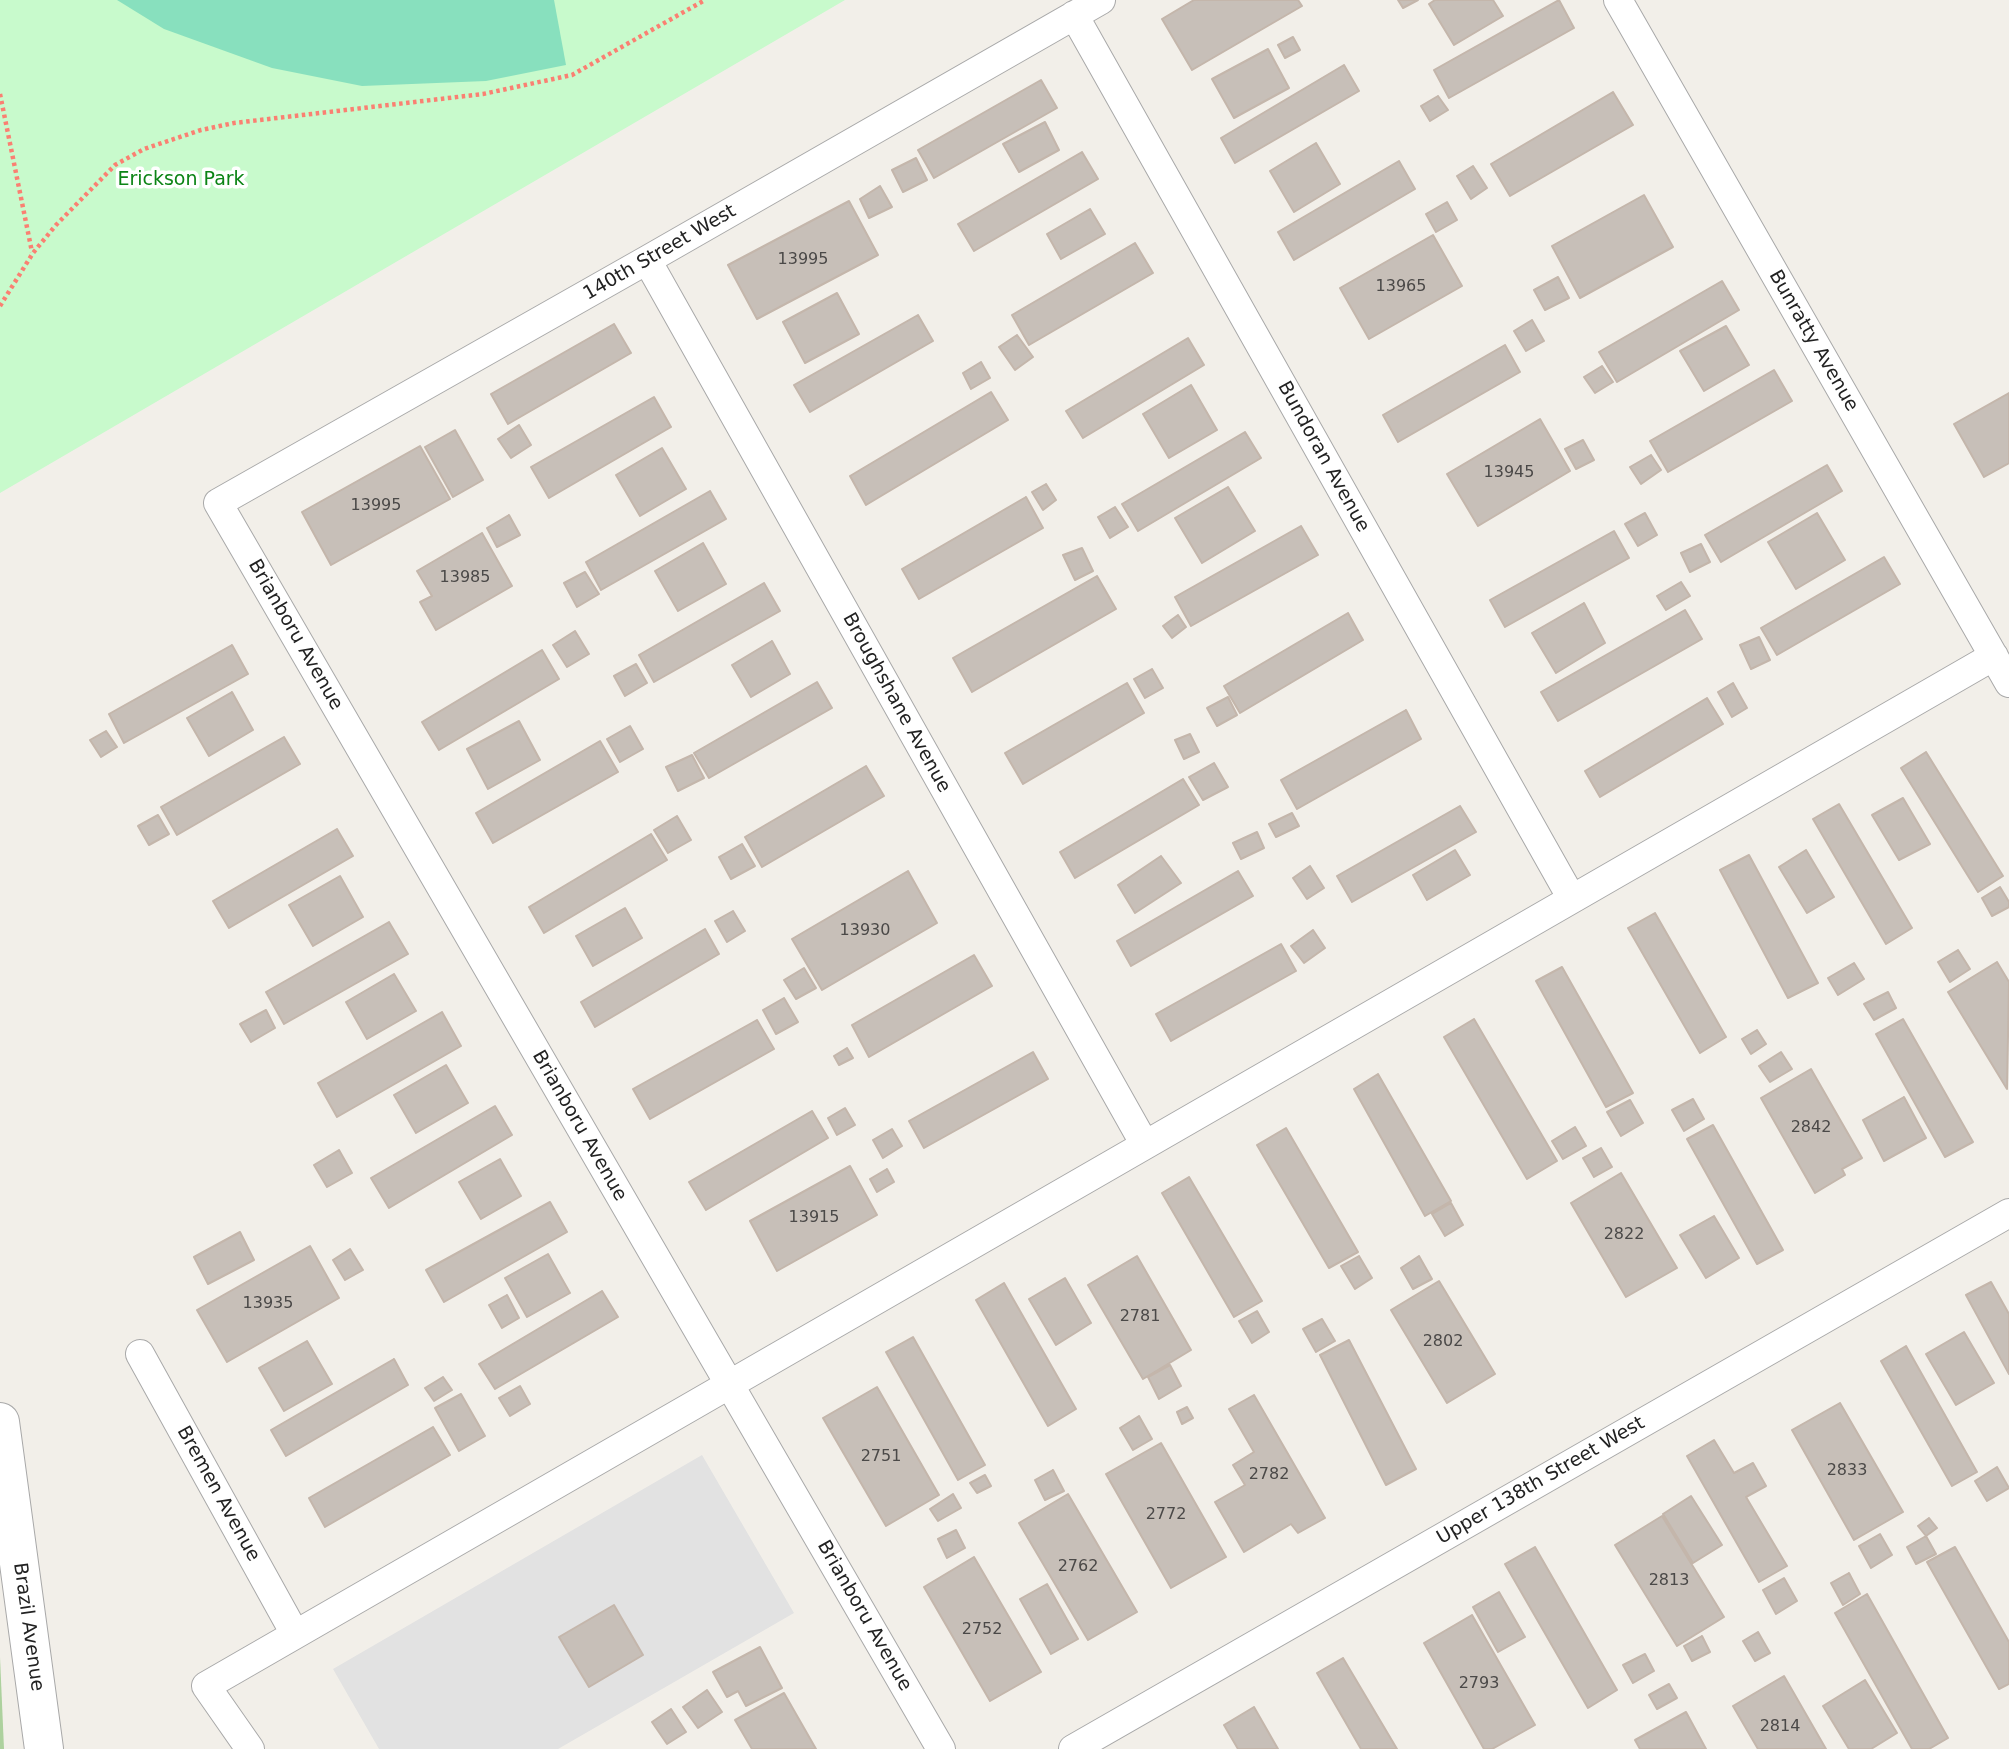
<!DOCTYPE html>
<html>
<head>
<meta charset="utf-8">
<style>
  body { margin:0 }
  canvas { display:block; background:#f2efe9 }
</style>
</head>
<body>
<canvas width="2009" height="1749"></canvas>
<script>
const context = document.querySelector('canvas').getContext('2d');
context.lineJoin = 'round';
function fillPath(path, color) { context.fillStyle = color; context.fill(path, 'evenodd'); }
const toPath = rows => new Path2D(rows.map(r => 'M' + r).join(''));
function trace(path, color, width, dash) { context.strokeStyle = color; context.lineWidth = width; context.lineCap = dash ? 'butt' : 'round'; context.setLineDash(dash || []); context.stroke(path); }
function label(font, color, halo, rows, align = 'center') {
  context.font = font + ' "DejaVu Sans",sans-serif'; context.lineWidth = 7; context.setLineDash([]); context.textBaseline = 'middle'; context.strokeStyle = halo; context.fillStyle = color; for (const [text, x, y, turn = 0] of rows) {
    context.save(); context.translate(x, y); context.rotate((+turn || 0) * Math.PI / 180); context.textAlign = isNaN(turn) ? turn : align; if (halo) context.strokeText(text, 0, 0); context.fillText(text, 0, 0); context.restore();
  }
}
const forest = toPath([
  [0,1657,4,1749,0,1749]
]);
const park = toPath([
  [0,0,845,0,0,493]
]);
const pitch = toPath([
  [117,0,554,0,566,65,486,81,362,86,272,68,164,29]
]);
const parking = toPath([
  [702,1455,794,1613,558,1749,379,1749,333,1669]
]);
const building = toPath([
  [1194,0,1298,0,1302,6,1192,70,1162,19,1194,0],
  [1398,0,1418,0,1403,8,1398,0],
  [1435,0,1493,0,1503,16,1454,45,1429,4,1435,0],
  [1559,0,1574,28,1449,98,1434,70,1559,0],
  [1293,37,1300,50,1285,58,1278,45,1293,37],
  [1268,49,1289,88,1234,118,1212,79,1268,49],
  [1344,65,1359,91,1235,163,1221,138,1344,65],
  [1041,80,1057,108,934,178,918,150,1041,80],
  [1613,92,1633,125,1510,196,1491,164,1613,92],
  [1438,96,1448,110,1430,121,1421,106,1438,96],
  [1045,122,1059,150,1019,172,1003,144,1045,122],
  [1316,143,1340,184,1294,212,1270,171,1316,143],
  [1082,152,1098,179,974,251,958,224,1082,152],
  [916,158,927,180,903,192,892,170,916,158],
  [1399,161,1415,189,1294,260,1278,232,1399,161],
  [1473,166,1487,188,1471,199,1457,176,1473,166],
  [880,186,892,207,869,218,860,199,880,186],
  [1644,195,1673,247,1580,298,1552,246,1644,195],
  [849,201,878,255,757,319,728,265,849,201],
  [1447,202,1457,220,1436,232,1426,214,1447,202],
  [1090,209,1105,234,1061,259,1047,234,1090,209],
  [1433,235,1462,286,1369,339,1340,288,1433,235],
  [1135,243,1153,273,1029,345,1012,315,1135,243],
  [1558,277,1569,298,1545,310,1534,290,1558,277],
  [1722,281,1739,310,1617,382,1599,352,1722,281],
  [837,293,859,334,805,363,783,322,837,293],
  [918,315,933,341,810,412,794,385,918,315],
  [1532,320,1544,341,1526,351,1514,331,1532,320],
  [614,324,631,353,508,424,491,394,614,324],
  [1726,326,1749,365,1704,391,1680,351,1726,326],
  [1017,335,1033,357,1015,370,999,347,1017,335],
  [1188,338,1204,365,1083,438,1066,411,1188,338],
  [1505,345,1520,372,1398,442,1383,415,1505,345],
  [981,362,990,378,971,389,963,373,981,362],
  [1602,366,1613,382,1595,393,1584,377,1602,366],
  [1774,370,1792,401,1668,472,1650,441,1774,370],
  [1191,385,1217,430,1169,458,1143,414,1191,385],
  [991,392,1008,420,866,505,850,476,991,392],
  [2009,393,2009,463,1984,477,1954,424,2009,393],
  [654,397,671,427,549,498,531,467,654,397],
  [1540,419,1570,471,1478,526,1447,474,1540,419],
  [519,425,531,445,511,458,498,439,519,425],
  [455,430,483,480,453,497,425,447,455,430],
  [1245,432,1261,458,1138,531,1122,504,1245,432],
  [1583,440,1594,460,1576,469,1565,449,1583,440],
  [420,446,450,499,331,565,302,512,420,446],
  [662,448,686,489,640,516,616,475,662,448],
  [1651,455,1661,470,1641,484,1630,467,1651,455],
  [1827,465,1842,491,1721,562,1705,535,1827,465],
  [1046,484,1056,500,1043,510,1032,492,1046,484],
  [1228,487,1255,531,1202,563,1175,518,1228,487],
  [710,491,726,519,601,590,586,562,710,491],
  [1026,497,1043,528,919,599,902,569,1026,497],
  [1115,507,1128,527,1110,538,1098,517,1115,507],
  [1645,513,1657,535,1638,546,1625,524,1645,513],
  [1817,513,1845,560,1796,589,1768,542,1817,513],
  [509,515,520,535,497,547,487,528,509,515],
  [1301,526,1318,555,1191,626,1175,597,1301,526],
  [1614,531,1629,558,1505,627,1490,600,1614,531],
  [482,533,512,586,436,630,420,602,432,596,417,571,482,533],
  [703,543,726,584,678,611,655,571,703,543],
  [1701,544,1710,562,1690,572,1681,553,1701,544],
  [1082,548,1093,571,1075,580,1063,555,1082,548],
  [1884,557,1900,584,1777,655,1761,628,1884,557],
  [585,572,599,594,577,607,564,583,585,572],
  [1097,576,1116,609,972,692,953,658,1097,576],
  [1681,582,1690,596,1666,610,1657,596,1681,582],
  [764,583,780,611,654,682,639,655,764,583],
  [1584,603,1605,643,1556,673,1532,633,1584,603],
  [1685,610,1702,639,1558,721,1541,692,1685,610],
  [1348,613,1363,640,1240,713,1224,686,1348,613],
  [1178,615,1186,627,1172,638,1163,626,1178,615],
  [575,631,589,654,567,667,553,645,575,631],
  [1759,637,1770,660,1751,669,1740,645,1759,637],
  [772,641,790,674,751,697,732,665,772,641],
  [232,645,248,674,124,743,109,714,232,645],
  [542,650,559,679,439,750,422,722,542,650],
  [636,664,647,683,625,696,614,676,636,664],
  [1152,669,1163,688,1145,698,1134,679,1152,669],
  [817,682,832,708,709,778,694,753,817,682],
  [1127,683,1144,713,1023,784,1005,753,1127,683],
  [1733,683,1747,708,1732,717,1718,692,1733,683],
  [232,692,253,730,209,756,187,718,232,692],
  [1228,697,1237,715,1217,726,1207,708,1228,697],
  [1707,698,1723,724,1600,797,1585,771,1707,698],
  [1406,710,1421,739,1297,809,1281,780,1406,710],
  [519,721,540,760,488,789,467,749,519,721],
  [630,726,643,749,620,762,607,739,630,726],
  [106,731,117,747,101,757,90,740,106,731],
  [1190,734,1199,752,1184,759,1175,740,1190,734],
  [284,737,300,764,177,835,161,807,284,737],
  [600,741,618,772,493,843,476,813,600,741],
  [1926,752,2003,876,1978,892,1901,768,1926,752],
  [692,755,704,778,678,791,666,767,692,755],
  [1214,763,1228,787,1203,800,1189,777,1214,763],
  [866,766,884,796,762,867,745,837,866,766],
  [1183,779,1199,805,1075,878,1060,852,1183,779],
  [1903,798,1930,844,1899,860,1872,815,1903,798],
  [1839,804,1912,928,1886,944,1813,819,1839,804],
  [1460,806,1476,832,1352,902,1337,876,1460,806],
  [1292,813,1299,826,1276,837,1269,824,1292,813],
  [158,815,169,834,149,845,138,826,158,815],
  [677,816,691,840,668,853,654,830,677,816],
  [337,829,353,856,229,928,213,901,337,829],
  [1257,832,1264,848,1241,859,1233,843,1257,832],
  [651,834,667,860,544,933,529,907,651,834],
  [742,844,755,866,731,879,719,857,742,844],
  [1455,850,1470,875,1427,900,1413,875,1455,850],
  [1806,850,1834,897,1807,913,1779,867,1806,850],
  [1749,855,1818,983,1788,998,1720,870,1749,855],
  [1161,856,1181,883,1135,913,1118,885,1161,856],
  [1310,866,1324,888,1307,899,1293,878,1310,866],
  [908,871,937,923,822,990,792,939,908,871],
  [1238,871,1253,896,1131,966,1117,941,1238,871],
  [340,876,363,917,313,946,289,905,340,876],
  [2000,887,2009,902,2009,907,1992,916,1982,898,2000,887],
  [625,908,642,938,593,966,576,936,625,908],
  [733,911,745,931,727,942,715,921,733,911],
  [1655,913,1726,1037,1700,1053,1628,928,1655,913],
  [389,922,408,954,284,1024,266,992,389,922],
  [705,929,719,954,595,1027,581,1002,705,929],
  [1313,930,1325,948,1304,963,1291,946,1313,930],
  [1281,944,1296,971,1171,1041,1156,1014,1281,944],
  [1958,950,1970,969,1950,982,1938,962,1958,950],
  [974,955,992,986,869,1057,852,1025,974,955],
  [1997,962,2009,982,2007,1089,1948,992,1997,962],
  [1854,963,1864,979,1838,995,1828,978,1854,963],
  [1562,967,1633,1093,1606,1107,1536,981,1562,967],
  [804,968,816,988,796,999,784,980,804,968],
  [394,974,416,1011,367,1039,346,1002,394,974],
  [1888,992,1896,1008,1874,1020,1864,1004,1888,992],
  [784,998,798,1022,776,1034,763,1010,784,998],
  [266,1010,275,1028,251,1042,240,1024,266,1010],
  [442,1012,461,1046,337,1117,318,1083,442,1012],
  [1474,1019,1557,1161,1527,1179,1444,1037,1474,1019],
  [1903,1019,1973,1142,1945,1157,1876,1034,1903,1019],
  [757,1020,774,1049,650,1119,633,1089,757,1020],
  [1757,1030,1766,1044,1751,1054,1742,1039,1757,1030],
  [847,1048,853,1058,839,1065,834,1056,847,1048],
  [1033,1052,1048,1079,924,1148,909,1121,1033,1052],
  [1781,1052,1792,1069,1770,1082,1759,1066,1781,1052],
  [446,1065,468,1103,416,1133,394,1095,446,1065],
  [1811,1069,1862,1158,1842,1169,1845,1175,1815,1193,1761,1098,1811,1069],
  [1378,1074,1451,1201,1425,1216,1354,1089,1378,1074],
  [1904,1097,1926,1138,1884,1161,1863,1120,1904,1097],
  [1693,1099,1704,1119,1684,1131,1672,1110,1693,1099],
  [1630,1100,1643,1123,1621,1136,1607,1112,1630,1100],
  [495,1106,512,1135,389,1208,371,1178,495,1106],
  [845,1108,855,1125,837,1135,828,1118,845,1108],
  [812,1111,828,1138,706,1210,689,1182,812,1111],
  [1713,1125,1783,1250,1757,1264,1687,1139,1713,1125],
  [1575,1127,1586,1146,1563,1159,1552,1141,1575,1127],
  [1286,1128,1358,1252,1329,1268,1257,1145,1286,1128],
  [892,1129,902,1146,883,1158,873,1140,892,1129],
  [1601,1148,1612,1167,1594,1177,1583,1158,1601,1148],
  [339,1150,352,1173,327,1187,314,1165,339,1150],
  [500,1159,521,1196,481,1219,459,1182,500,1159],
  [850,1166,877,1215,777,1271,750,1221,850,1166],
  [887,1169,894,1182,877,1192,870,1179,887,1169],
  [1621,1173,1677,1268,1626,1297,1571,1203,1621,1173],
  [1189,1177,1262,1301,1234,1317,1162,1193,1189,1177],
  [550,1202,567,1232,444,1302,426,1270,550,1202],
  [1451,1203,1463,1225,1445,1236,1432,1214,1451,1203],
  [1714,1216,1739,1258,1706,1278,1680,1235,1714,1216],
  [240,1232,254,1260,208,1284,194,1257,240,1232],
  [310,1246,339,1298,227,1362,197,1310,310,1246],
  [350,1249,363,1270,345,1280,333,1260,350,1249],
  [548,1254,570,1293,527,1317,505,1278,548,1254],
  [1137,1256,1191,1350,1143,1379,1088,1285,1137,1256],
  [1359,1256,1372,1278,1355,1289,1341,1266,1359,1256],
  [1419,1256,1432,1279,1413,1289,1401,1268,1419,1256],
  [1065,1278,1091,1323,1056,1345,1029,1299,1065,1278],
  [1439,1281,1495,1374,1447,1403,1391,1310,1439,1281],
  [1991,1282,2009,1314,2009,1374,1966,1295,1991,1282],
  [1004,1283,1076,1409,1048,1426,976,1300,1004,1283],
  [602,1291,618,1317,495,1389,479,1364,602,1291],
  [507,1295,519,1318,502,1328,489,1305,507,1295],
  [1257,1311,1269,1332,1252,1343,1239,1321,1257,1311],
  [1322,1319,1335,1341,1316,1352,1303,1329,1322,1319],
  [1964,1332,1994,1383,1956,1405,1926,1354,1964,1332],
  [913,1337,985,1465,958,1480,886,1352,913,1337],
  [1349,1340,1416,1469,1386,1485,1320,1355,1349,1340],
  [307,1341,332,1384,284,1411,259,1368,307,1341],
  [1906,1346,1977,1472,1952,1486,1881,1361,1906,1346],
  [394,1359,408,1385,286,1456,271,1430,394,1359],
  [1170,1365,1181,1386,1159,1399,1148,1377,1170,1365],
  [443,1377,452,1390,434,1401,425,1388,443,1377],
  [520,1386,530,1404,510,1416,499,1398,520,1386],
  [877,1387,939,1495,886,1526,823,1418,877,1387],
  [461,1394,485,1436,459,1451,435,1408,461,1394],
  [1254,1395,1325,1518,1298,1533,1291,1524,1244,1552,1215,1502,1245,1485,1233,1465,1254,1452,1229,1409,1254,1395],
  [1840,1403,1903,1512,1854,1540,1792,1430,1840,1403],
  [1187,1407,1193,1418,1182,1424,1177,1412,1187,1407],
  [1139,1416,1152,1439,1133,1450,1120,1428,1139,1416],
  [433,1427,450,1455,325,1527,309,1498,433,1427],
  [1714,1440,1734,1473,1753,1463,1766,1486,1746,1497,1787,1566,1759,1582,1687,1456,1714,1440],
  [1161,1443,1226,1557,1171,1588,1106,1474,1161,1443],
  [1997,1467,2009,1488,1987,1501,1975,1481,1997,1467],
  [1053,1470,1064,1491,1045,1500,1035,1480,1053,1470],
  [985,1475,991,1486,977,1493,970,1483,985,1475],
  [953,1494,961,1508,938,1521,930,1509,953,1494],
  [1068,1494,1137,1612,1088,1640,1019,1523,1068,1494],
  [1691,1496,1722,1545,1693,1563,1663,1514,1691,1496],
  [1662,1516,1724,1617,1677,1646,1615,1545,1662,1516],
  [1929,1518,1937,1528,1926,1536,1918,1526,1929,1518],
  [956,1530,965,1548,947,1558,938,1539,956,1530],
  [1880,1534,1892,1555,1871,1568,1859,1546,1880,1534],
  [1926,1536,1936,1554,1916,1564,1907,1547,1926,1536],
  [1535,1547,1617,1690,1588,1708,1505,1564,1535,1547],
  [1955,1547,2009,1642,2009,1684,1999,1689,1927,1562,1955,1547],
  [974,1557,1041,1672,990,1701,924,1587,974,1557],
  [1849,1573,1860,1594,1843,1605,1831,1583,1849,1573],
  [1784,1578,1797,1601,1776,1614,1763,1590,1784,1578],
  [1047,1584,1078,1639,1051,1654,1020,1599,1047,1584],
  [1499,1592,1525,1637,1498,1652,1473,1607,1499,1592],
  [1867,1594,1948,1738,1929,1749,1912,1749,1835,1613,1867,1594],
  [614,1605,643,1655,589,1687,559,1637,614,1605],
  [1472,1615,1535,1725,1492,1749,1484,1749,1424,1643,1472,1615],
  [1758,1632,1770,1653,1755,1661,1743,1641,1758,1632],
  [1702,1636,1710,1652,1692,1661,1684,1646,1702,1636],
  [760,1647,782,1688,746,1706,738,1691,727,1697,713,1672,760,1647],
  [1645,1654,1654,1671,1633,1683,1623,1665,1645,1654],
  [1343,1658,1397,1749,1361,1749,1317,1673,1343,1658],
  [1784,1676,1826,1749,1758,1749,1733,1706,1784,1676],
  [1865,1680,1897,1733,1871,1749,1849,1749,1823,1706,1865,1680],
  [1669,1684,1677,1698,1657,1709,1649,1695,1669,1684],
  [707,1690,722,1712,698,1728,683,1707,707,1690],
  [784,1693,816,1749,752,1749,735,1720,784,1693],
  [1254,1707,1278,1749,1238,1749,1224,1725,1254,1707],
  [671,1709,686,1732,667,1744,652,1722,671,1709],
  [1686,1712,1706,1749,1640,1749,1635,1740,1686,1712]
]);
const path = toPath([
  [0,94,32,252],
  [0,306,33,253,56,225,115,165,144,149,201,130,234,123,483,94,572,75,705,0]
]);
const lane = toPath([
  [1618,0,2009,683],
  [1074,15,1572,899],
  [647,260,1145,1145],
  [140,1354,295,1634],
  [250,1749,206,1686,1994,656],
  [941,1749,218,503,647,260,1101,0],
  [1073,1749,2009,1213]
]);
const street = toPath([
  [0,1422,44,1749]
]);
const numberNames = [
  ["13995",803,260],
  ["13965",1401,287],
  ["13945",1509,473],
  ["13995",376,506],
  ["13985",465,578],
  ["13930",865,931],
  ["2842",1811,1128],
  ["13915",814,1218],
  ["2822",1624,1235],
  ["13935",268,1304],
  ["2781",1140,1317],
  ["2802",1443,1342],
  ["2751",881,1457],
  ["2833",1847,1471],
  ["2782",1269,1475],
  ["2772",1166,1515],
  ["2762",1078,1567],
  ["2813",1669,1581],
  ["2752",982,1630],
  ["2793",1479,1684],
  ["2814",1780,1727]
];
const parkNames = [
  ["Erickson Park",181,180]
];
const streetNames = [
  ["140th Street West",660,253,-30],
  ["Bunratty Avenue",1813,341,60],
  ["Bundoran Avenue",1323,457,61],
  ["Brianboru Avenue",295,635,60],
  ["Broughshane Avenue",896,703,61],
  ["Brianboru Avenue",579,1126,60],
  ["Upper 138th Street West",1541,1481,-30],
  ["Bremen Avenue",218,1494,61],
  ["Brianboru Avenue",864,1616,60],
  ["Brazil Avenue",28,1627,82]
];
fillPath(forest, '#add19e');
fillPath(park, '#c8facc');
fillPath(pitch, '#88e0be');
fillPath(parking, '#e2e2e2');
fillPath(building, '#c7bfb8');
trace(building, '#c4b6ab', 2);
trace(lane, '#a9a9a9', 30);
trace(street, '#a9a9a9', 40);
trace(path, '#fa8072', 4.5, [3.5, 3.5]);
trace(lane, '#fff', 28);
trace(street, '#fff', 38);
label('16px', '#4b4948', null, numberNames);
label('19px', '#0c8416', '#fff', parkNames);
label('19px', '#222', '#fff', streetNames);
</script>
</body>
</html>
